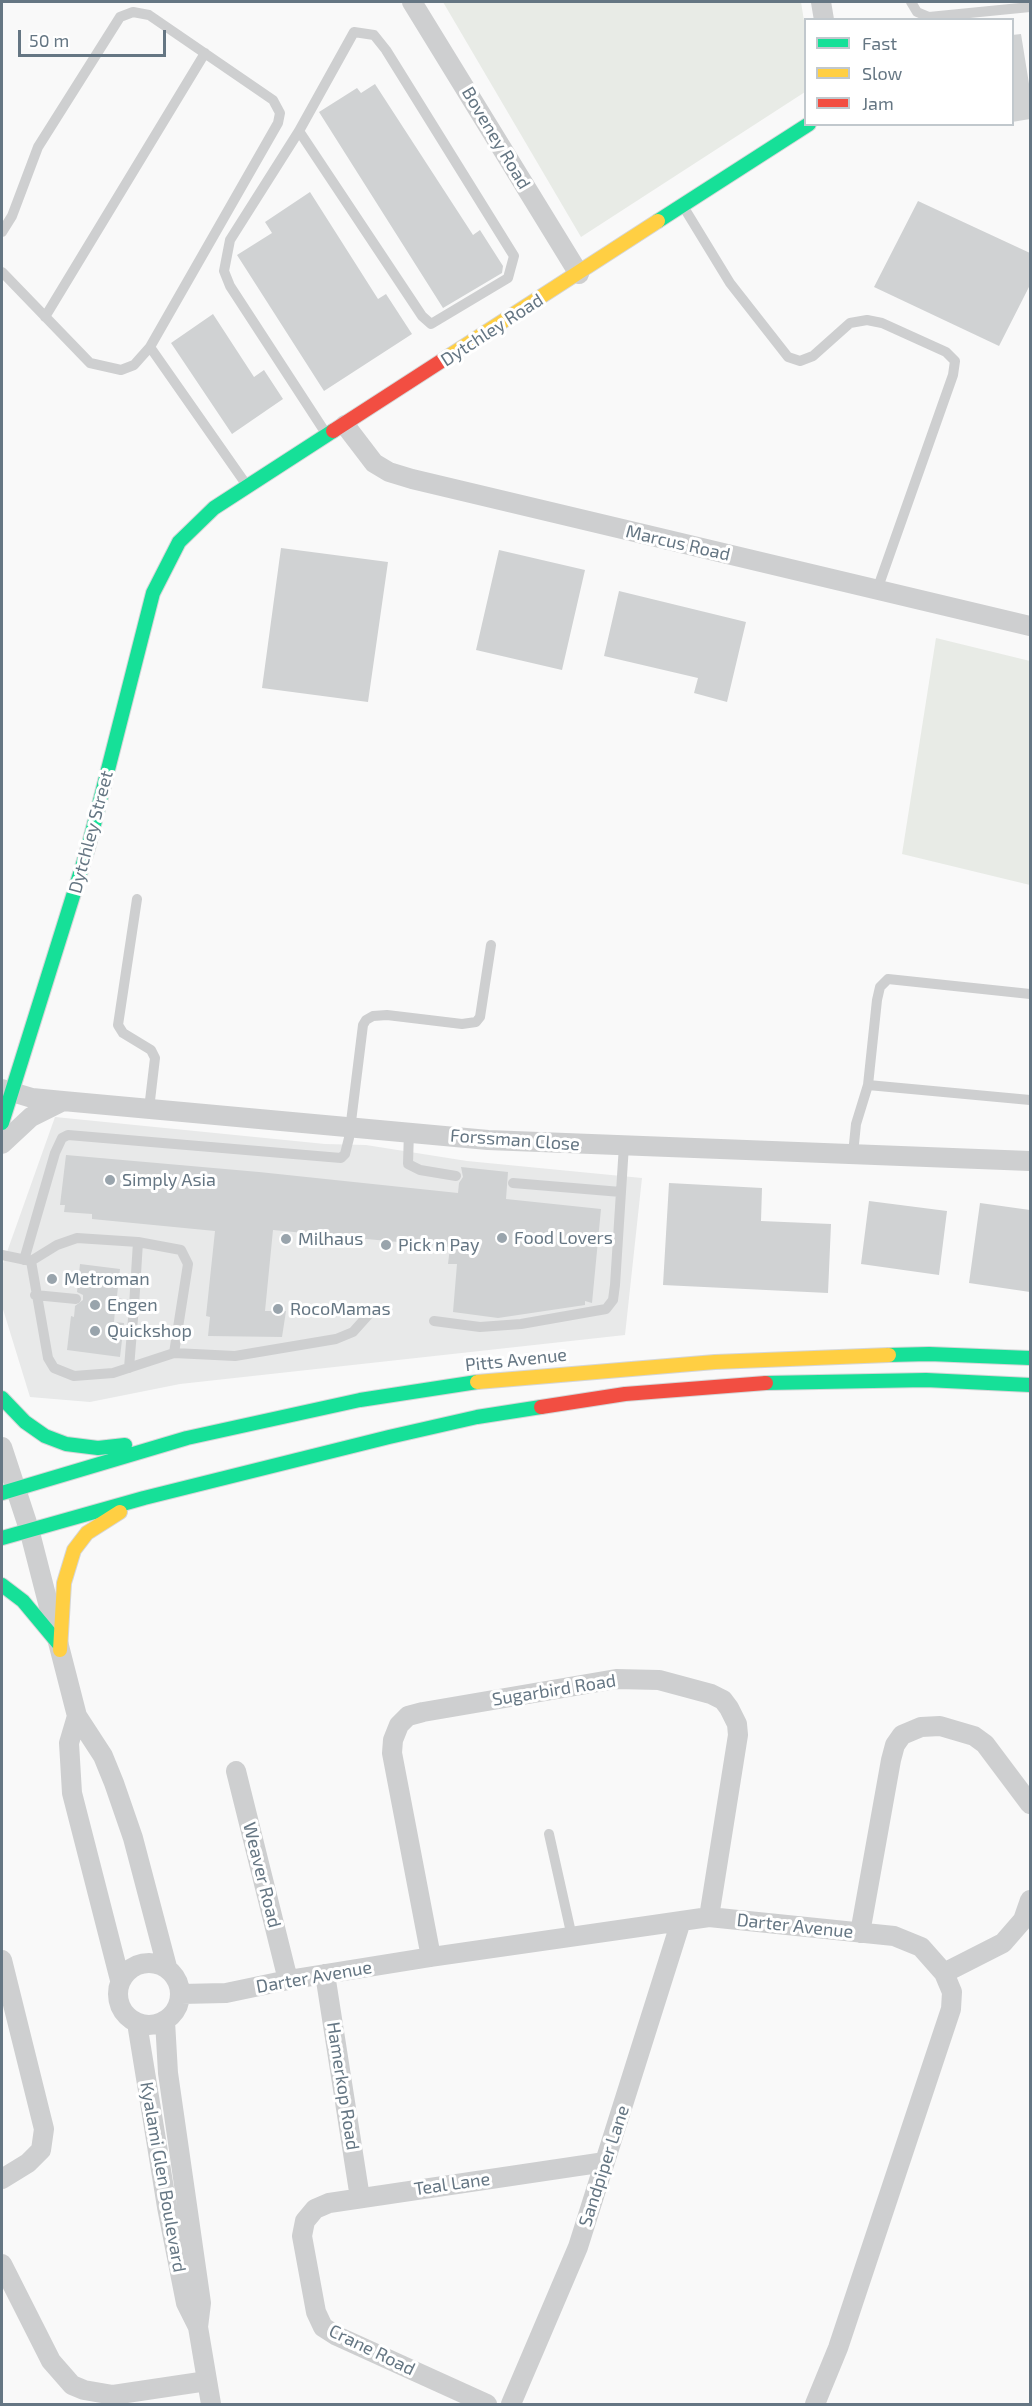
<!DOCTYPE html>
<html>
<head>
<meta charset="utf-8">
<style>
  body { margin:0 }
  #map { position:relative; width:1032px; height:2406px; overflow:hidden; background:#f9f9f9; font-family:"Exo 2",sans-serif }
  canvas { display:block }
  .frame { position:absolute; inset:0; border:3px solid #657683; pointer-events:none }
  .legend { position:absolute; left:804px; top:18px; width:210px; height:108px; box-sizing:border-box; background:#fff; border:2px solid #c1c8cd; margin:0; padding:8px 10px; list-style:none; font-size:18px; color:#657683 }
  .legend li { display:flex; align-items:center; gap:12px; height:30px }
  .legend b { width:30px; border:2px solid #c1c8cd }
  .scale { position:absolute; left:18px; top:30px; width:148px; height:27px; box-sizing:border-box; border:3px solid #657683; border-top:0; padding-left:8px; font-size:18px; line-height:21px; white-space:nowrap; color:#657683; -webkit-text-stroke:4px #fff; paint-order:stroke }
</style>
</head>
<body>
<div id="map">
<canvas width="1032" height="2406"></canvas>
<div class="frame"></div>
<ul class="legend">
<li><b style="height:8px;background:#16e098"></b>Fast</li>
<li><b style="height:8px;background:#ffcf43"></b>Slow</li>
<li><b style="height:8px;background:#f24e42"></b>Jam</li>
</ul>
<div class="scale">50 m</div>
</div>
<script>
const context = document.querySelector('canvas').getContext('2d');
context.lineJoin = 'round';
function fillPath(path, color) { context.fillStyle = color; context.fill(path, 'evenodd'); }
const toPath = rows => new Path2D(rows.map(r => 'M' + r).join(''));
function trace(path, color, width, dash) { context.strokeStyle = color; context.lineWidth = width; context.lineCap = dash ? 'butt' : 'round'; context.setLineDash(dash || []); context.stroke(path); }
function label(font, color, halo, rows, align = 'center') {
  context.font = font + ' "Exo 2",sans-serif'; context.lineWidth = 6; context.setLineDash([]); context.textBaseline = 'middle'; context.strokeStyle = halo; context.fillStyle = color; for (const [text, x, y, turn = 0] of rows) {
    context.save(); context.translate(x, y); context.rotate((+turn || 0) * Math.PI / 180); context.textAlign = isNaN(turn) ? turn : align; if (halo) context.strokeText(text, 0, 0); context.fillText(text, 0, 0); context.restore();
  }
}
const built = toPath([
  [55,1117,325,1144,366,1145,467,1161,642,1178,625,1335,180,1384,90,1402,30,1397,2,1306,2,1266]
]);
const green = toPath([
  [443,2,801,2,805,27,805,92,581,237],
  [936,638,1030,661,1030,885,902,854]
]);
const building = toPath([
  [1021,34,1030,90,1030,119,1012,122,1012,35],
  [375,84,473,235,480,230,503,266,502,273,443,308,319,112,357,88,361,93],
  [310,192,378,299,386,294,412,334,324,391,237,255,272,233,265,222],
  [918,201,1030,253,1030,285,999,346,874,287],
  [213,314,254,377,264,370,283,399,232,434,171,343],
  [281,548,388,562,368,702,262,688],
  [499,550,585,570,562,670,476,650],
  [619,591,746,622,727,702,694,693,698,678,604,656],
  [66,1155,259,1172,458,1193,459,1183,463,1177,461,1167,508,1172,506,1199,601,1209,592,1303,585,1301,585,1305,498,1318,453,1312,457,1264,448,1264,450,1247,273,1230,265,1311,286,1311,282,1337,208,1336,210,1317,206,1316,215,1231,92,1219,92,1214,64,1212,65,1205,60,1205],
  [669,1183,762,1188,761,1221,831,1224,828,1293,663,1285],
  [869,1201,947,1211,939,1275,861,1264],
  [980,1203,1030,1210,1030,1292,969,1283],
  [80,1264,120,1269,117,1296,111,1298,109,1302,115,1310,114,1322,124,1323,120,1357,67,1350,71,1316,74,1317,75,1306,83,1300,83,1295,77,1292]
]);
const lane = toPath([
  [911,2,917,12,929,17,1030,7],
  [299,131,422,316,431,324,508,278,514,256,386,50,374,35,354,32,299,131,230,240,224,271,230,286,327,435],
  [683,206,730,283,788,357,800,361,813,356,850,323,867,320,882,323,946,352,955,361,953,375,877,590],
  [2,232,12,216,38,147,120,17,133,12,149,15,273,100,280,113,278,123,150,347],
  [2,272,90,363,121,370,134,365,150,347,248,487],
  [45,317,205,53],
  [137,899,118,1025,123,1033,151,1050,155,1058,149,1109],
  [868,1085,877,1000,880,987,888,979,1030,994],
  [409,1131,408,1164,420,1170,456,1176],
  [853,1154,856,1124,868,1085,1030,1100],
  [513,1183,621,1192],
  [2,1255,31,1261,57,1245,77,1238,138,1242,181,1250,188,1264,174,1353],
  [24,1260,55,1153,62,1138,68,1135,341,1158,345,1154,349,1138,363,1025,366,1020,373,1016,387,1015,462,1024,476,1022,480,1017,491,945],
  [31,1261,48,1358,54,1368,74,1376,113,1373,174,1353,235,1356,336,1339,353,1332,370,1313],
  [35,1295,76,1299],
  [116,1303,134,1306,138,1242],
  [434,1321,480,1327,521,1324,606,1309,613,1300,615,1285,624,1145],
  [129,1368,134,1306],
  [549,1834,572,1937]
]);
const street = toPath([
  [412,2,579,274],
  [821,2,824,20],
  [345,425,374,463,389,472,412,479,1030,626],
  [2,1089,32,1098,63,1101,488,1140,1030,1161],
  [2,1144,31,1117,63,1101],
  [2,1447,29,1529,77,1716,103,1756,114,1783,133,1838,167,1967],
  [77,1716,69,1743,72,1793,120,1980],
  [236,1771,288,1980],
  [860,1933,891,1760,895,1745,902,1735,921,1727,940,1726,974,1736,985,1744,1030,1804],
  [431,1957,392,1753,393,1740,399,1725,408,1716,423,1712,616,1679,659,1680,711,1694,723,1700,729,1708,737,1724,738,1735,709,1917],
  [2,1960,44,2129,41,2150,28,2163,2,2179],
  '118 1994a31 31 0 1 1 62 0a31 31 0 1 1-62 0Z',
  [944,1973,1003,1943,1023,1920,1030,1900],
  [325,1974,360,2198],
  [181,1994,226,1993,288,1980,431,1957,709,1917,894,1936,921,1947,944,1973,952,1992,951,2009,838,2348,815,2404],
  [165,2021,168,2073,201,2303,198,2327,211,2404],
  [137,2023,167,2207,186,2303,198,2327],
  [2,2264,51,2361,72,2385,84,2390,113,2395,207,2381],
  [487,2404,337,2336,323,2327,316,2312,302,2236,305,2221,315,2209,329,2203,605,2162],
  [511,2404,578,2247,681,1921]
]);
const fast = toPath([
  [658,221,809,124],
  [2,1123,88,848,153,593,179,542,214,508,333,431],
  [889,1355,929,1354,1030,1358],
  [766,1383,926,1380,1030,1385],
  [2,1398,25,1422,45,1436,66,1444,98,1448,125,1445],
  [2,1493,187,1438,360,1400,477,1382],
  [2,1538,144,1498,389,1437,477,1417,541,1407],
  [2,1585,23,1601,58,1643]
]);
const slow = toPath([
  [446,358,658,221],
  [477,1382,715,1362,889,1355],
  [60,1650,64,1583,74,1550,87,1533,120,1512]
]);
const jam = toPath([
  [333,431,446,358],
  [541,1407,625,1394,766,1383]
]);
const markers = [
  [110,1180,6,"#99a4ac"],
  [502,1238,6,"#99a4ac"],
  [286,1239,6,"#99a4ac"],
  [386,1245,6,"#99a4ac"],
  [52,1279,6,"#99a4ac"],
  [95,1305,6,"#99a4ac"],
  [278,1309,6,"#99a4ac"],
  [95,1331,6,"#99a4ac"]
];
const streetNames = [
  ["Boveney Road",496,138,59],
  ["Dytchley Road",492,330,-33],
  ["Marcus Road",678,543,13],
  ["Dytchley Street",91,832,-75],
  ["Forssman Close",515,1140,4],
  ["Pitts Avenue",516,1360,-6],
  ["Sugarbird Road",554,1690,-9],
  ["Weaver Road",262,1875,76],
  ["Darter Avenue",795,1926,6],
  ["Darter Avenue",314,1977,-10],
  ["Hamerkop Road",343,2086,81],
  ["Sandpiper Lane",604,2166,-72],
  ["Kyalami Glen Boulevard",163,2177,80],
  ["Teal Lane",452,2184,-8],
  ["Crane Road",372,2350,26]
];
const poiNames = [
  ["Simply Asia",122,1180],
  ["Food Lovers",514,1238],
  ["Milhaus",298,1239],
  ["Pick n Pay",398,1245],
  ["Metroman",64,1279],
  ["Engen",107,1305],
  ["RocoMamas",290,1309],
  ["Quickshop",107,1331]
];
fillPath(built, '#e8e9e9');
fillPath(green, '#e8ebe6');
fillPath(building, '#d0d2d3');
trace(fast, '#d5d6d7', 16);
trace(slow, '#d5d6d7', 16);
trace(jam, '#d5d6d7', 16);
trace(lane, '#cecfd0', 10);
trace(street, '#cecfd0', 20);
trace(fast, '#16e098', 14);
trace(slow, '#ffcf43', 14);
trace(jam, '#f24e42', 14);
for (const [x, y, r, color] of markers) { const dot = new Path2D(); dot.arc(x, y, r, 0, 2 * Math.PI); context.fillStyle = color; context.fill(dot); trace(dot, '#fff', 2); }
label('18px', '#657683', '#fff', streetNames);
label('18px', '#657683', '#fff', poiNames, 'left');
</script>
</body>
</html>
